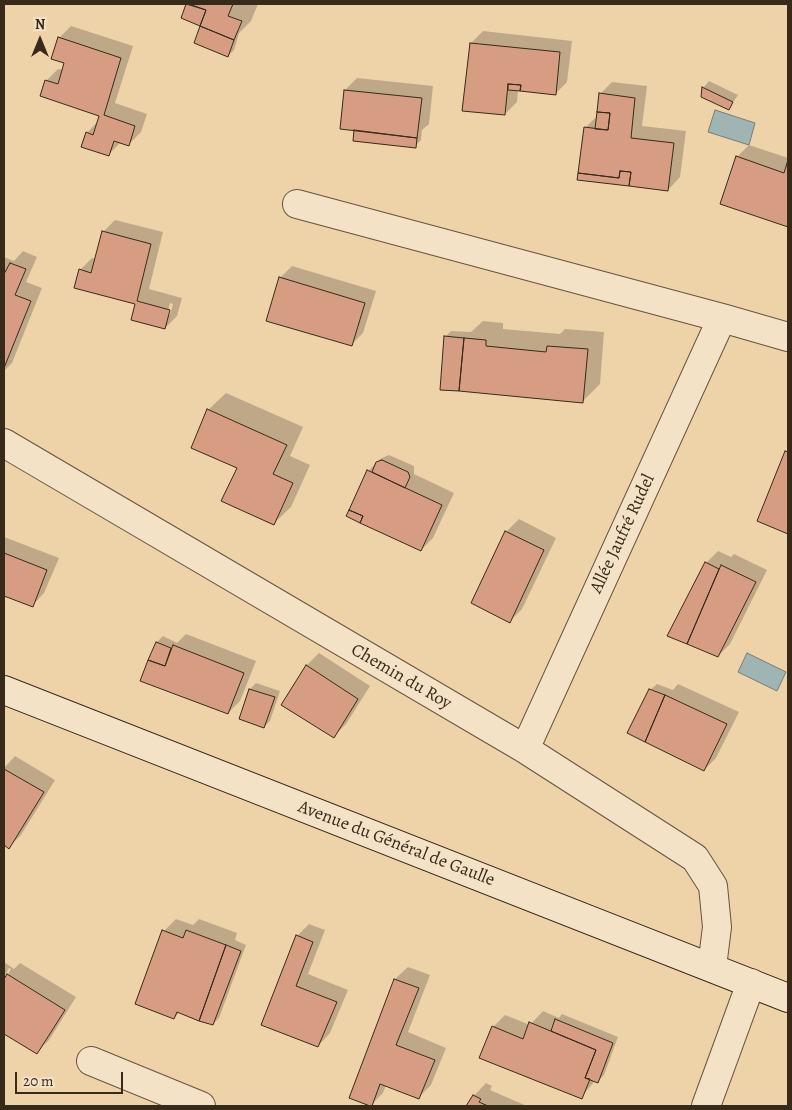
<!DOCTYPE html>
<html>
<head>
<meta charset="utf-8">
<style>
  body { margin:0 }
  #map { position:relative; width:792px; height:1110px; overflow:hidden; background:#eed3a9; font-family:Alegreya,serif }
  canvas { display:block }
  .frame { position:absolute; inset:0; border:5px solid #372a1a; pointer-events:none }
  .north { position:absolute; left:15px; top:15px; width:50px; height:50px; -webkit-text-stroke:4px #f4e2c7; paint-order:stroke; rotate:0deg; font-size:14px; font-weight:700; line-height:20px; text-align:center; color:#372a1a }
  .north::after { content:''; display:block; margin:auto; width:18px; height:22px; background:#372a1a; clip-path:polygon(50% 0,100% 100%,50% 72%,0 100%) }
  .scale { position:absolute; left:15px; top:1072px; width:108px; height:22px; box-sizing:border-box; border:2px solid #372a1a; border-top:0; padding-left:6px; font-size:15px; line-height:18px; white-space:nowrap; color:#372a1a; -webkit-text-stroke:4px #f4e2c7; paint-order:stroke }
</style>
</head>
<body>
<div id="map">
<canvas width="792" height="1110"></canvas>
<div class="frame"></div>
<div class="north">N</div>
<div class="scale">20 m</div>
</div>
<script>
const context = document.querySelector('canvas').getContext('2d');
context.lineJoin = 'round';
function fillPath(path, color) { context.fillStyle = color; context.fill(path, 'evenodd'); }
const toPath = rows => new Path2D(rows.map(r => 'M' + r).join(''));
function trace(path, color, width, dash) { context.strokeStyle = color; context.lineWidth = width; context.lineCap = dash ? 'butt' : 'round'; context.setLineDash(dash || []); context.stroke(path); }
function label(font, color, halo, rows, align = 'center') {
  context.font = font + ' Alegreya,serif'; context.lineWidth = 4.5; context.setLineDash([]); context.textBaseline = 'middle'; context.strokeStyle = halo; context.fillStyle = color; for (const [text, x, y, turn = 0] of rows) {
    context.save(); context.translate(x, y); context.rotate((+turn || 0) * Math.PI / 180); context.textAlign = isNaN(turn) ? turn : align; if (halo) context.strokeText(text, 0, 0); context.fillText(text, 0, 0); context.restore();
  }
}
const water = toPath([
  [715,110,755,123,749,145,708,132,715,110],
  [747,653,786,672,777,691,738,672,747,653]
]);
const shadow = toPath([
  [188,4,258,4,251,21,239,33,234,50,228,56,202,25,182,18],
  [71,26,133,46,115,103,147,114,141,132,128,145,121,142,109,154,87,133,99,120,101,115,46,81,58,69,64,70,66,62,59,38],
  [483,31,572,41,567,82,555,94,518,90,517,102,505,114,471,43],
  [357,78,433,86,429,124,422,130,421,140,415,146,355,131,345,90],
  [709,81,738,95,729,108,703,96,704,87],
  [612,82,647,86,642,126,686,131,680,177,668,190,585,128,597,116,600,94],
  [749,145,788,158,788,226,722,203,737,157],
  [115,220,163,232,149,289,182,298,177,316,165,328,136,303,80,270,92,258,96,259,103,232],
  [170,303,173,304,170,315,167,315],
  [23,251,37,257,26,282,42,288,12,363,4,371,4,257,14,261],
  [292,266,376,291,363,333,351,345,280,278],
  [483,321,503,323,503,329,560,334,565,329,604,332,600,384,583,401,445,337,451,331,471,332],
  [226,393,303,427,290,456,310,465,291,507,273,524,238,467,208,410],
  [788,449,788,532,758,520],
  [389,455,414,466,414,474,454,493,433,538,421,550,368,471,380,459],
  [519,519,556,538,522,609,510,621,473,603,506,532],
  [4,537,59,558,44,593,32,606,4,595],
  [718,551,731,557,734,554,767,570,730,644,718,656,669,636,706,563],
  [186,634,256,661,240,701,228,713,142,680,157,642,163,636,177,643],
  [319,653,370,686,346,724,334,736,283,704,307,665],
  [256,683,280,691,270,721,264,727,240,718,250,689],
  [657,684,673,690,678,684,739,712,716,758,704,770,650,690],
  [15,756,55,780,21,835,9,847,4,844,4,768],
  [176,919,193,925,199,919,237,933,235,940,246,945,219,1018,213,1024,180,1012,174,1018,164,931],
  [309,924,325,930,308,974,348,990,330,1033,318,1046,263,1024,297,936],
  [4,962,14,969,20,963,76,997,49,1040,37,1052,4,1032,4,981,11,969,9,968,4,977],
  [408,967,430,975,408,1032,446,1048,431,1085,419,1097,386,1085,383,1093,371,1105,351,1097,395,979],
  [543,1011,559,1018,562,1014,618,1037,604,1075,598,1081,595,1081,581,1097,493,1027,505,1015,530,1025],
  [486,1083,492,1086,490,1090,527,1106,467,1106,471,1099]
]);
const building = toPath([
  [186,4,206,10,200,26,181,18,186,4],
  [189,4,233,4,228,16,242,21,234,40,200,26,206,10,189,4],
  [200,26,234,40,228,57,194,43,200,26],
  [58,37,121,58,104,115,135,126,129,146,114,141,109,156,81,147,86,132,93,135,99,116,40,96,45,80,58,84,64,63,51,59,58,37],
  [470,43,560,52,556,95,520,91,521,85,508,84,505,115,462,111,470,43],
  [508,84,521,85,520,91,508,90,508,84],
  [702,87,733,102,729,110,701,97,702,87],
  [344,90,422,98,417,138,340,129,344,90],
  [599,93,635,98,631,138,674,143,668,191,629,186,631,172,620,171,619,178,578,173,584,127,608,130,610,113,597,112,599,93],
  [597,112,610,113,608,130,595,129,597,112],
  [354,130,417,138,416,148,353,141,354,130],
  [736,156,784,173,788,160,788,227,720,204,736,156],
  [620,171,631,172,629,186,577,180,578,173,619,178,620,171],
  [102,231,151,244,137,301,170,310,165,329,131,320,135,304,74,288,79,269,91,273,102,231],
  [10,263,26,269,15,295,31,301,4,368,4,274,10,263],
  [279,277,365,303,352,346,266,321,279,277],
  [444,336,464,338,459,391,440,390,444,336],
  [464,338,486,340,486,346,546,352,547,346,588,349,583,403,459,391,464,338],
  [207,409,287,445,273,474,293,483,274,525,221,501,237,468,191,448,207,409],
  [785,451,788,452,788,534,757,521,785,451],
  [382,460,408,472,410,477,405,488,372,472,376,462,382,460],
  [367,470,442,505,421,551,360,523,363,516,349,510,367,470],
  [349,510,363,516,360,523,346,516,349,510],
  [505,531,544,550,510,623,471,603,505,531],
  [4,553,47,570,33,607,4,596,4,553],
  [705,562,719,569,687,644,667,636,705,562],
  [721,565,756,582,718,657,687,644,721,565],
  [156,642,171,648,165,666,148,660,156,642],
  [173,645,244,673,228,714,140,681,148,660,165,666,173,645],
  [306,665,358,699,334,738,281,705,306,665],
  [249,689,275,697,264,728,239,719,249,689],
  [649,689,665,695,645,742,627,733,649,689],
  [665,695,727,724,704,771,645,742,665,695],
  [4,769,44,792,9,849,4,845,4,769],
  [162,930,183,938,186,930,226,945,199,1021,177,1012,174,1019,135,1004,162,930],
  [296,935,313,942,296,986,337,1002,318,1047,261,1025,296,935],
  [226,945,241,951,213,1025,199,1021,226,945],
  [7,974,65,1010,37,1054,4,1034,4,979,7,974],
  [394,979,419,988,396,1045,435,1060,419,1099,380,1084,372,1106,370,1106,349,1098,394,979],
  [555,1019,613,1043,598,1083,585,1078,596,1050,551,1031,555,1019],
  [529,1022,596,1050,585,1078,590,1079,582,1099,479,1058,492,1026,523,1039,529,1022],
  [473,1095,481,1099,479,1102,488,1106,466,1106,473,1095]
]);
const minor = toPath([
  [297,204,722,318,525,749],
  [722,318,788,337],
  [4,443,525,749,695,858,713,886,717,927,712,967],
  [91,1061,201,1106],
  [706,1106,751,983]
]);
const secondary = toPath([
  [4,690,788,998]
]);
const streetNames = [
  ["Allée Jaufré Rudel",623,534,-65],
  ["Chemin du Roy",401,677,30],
  ["Avenue du Général de Gaulle",396,844,21]
];
fillPath(water, '#9fb5b4');
trace(water, '#757d76', 1);
fillPath(shadow, '#0003');
fillPath(building, '#d79d82');
trace(building, '#372a1a', 1);
trace(minor, '#65543e', 30);
trace(secondary, '#372a1a', 30);
trace(minor, '#f4e2c7', 28);
trace(secondary, '#f4e2c7', 28);
label('18px', '#372a1a', '#f4e2c7', streetNames);
</script>
</body>
</html>
